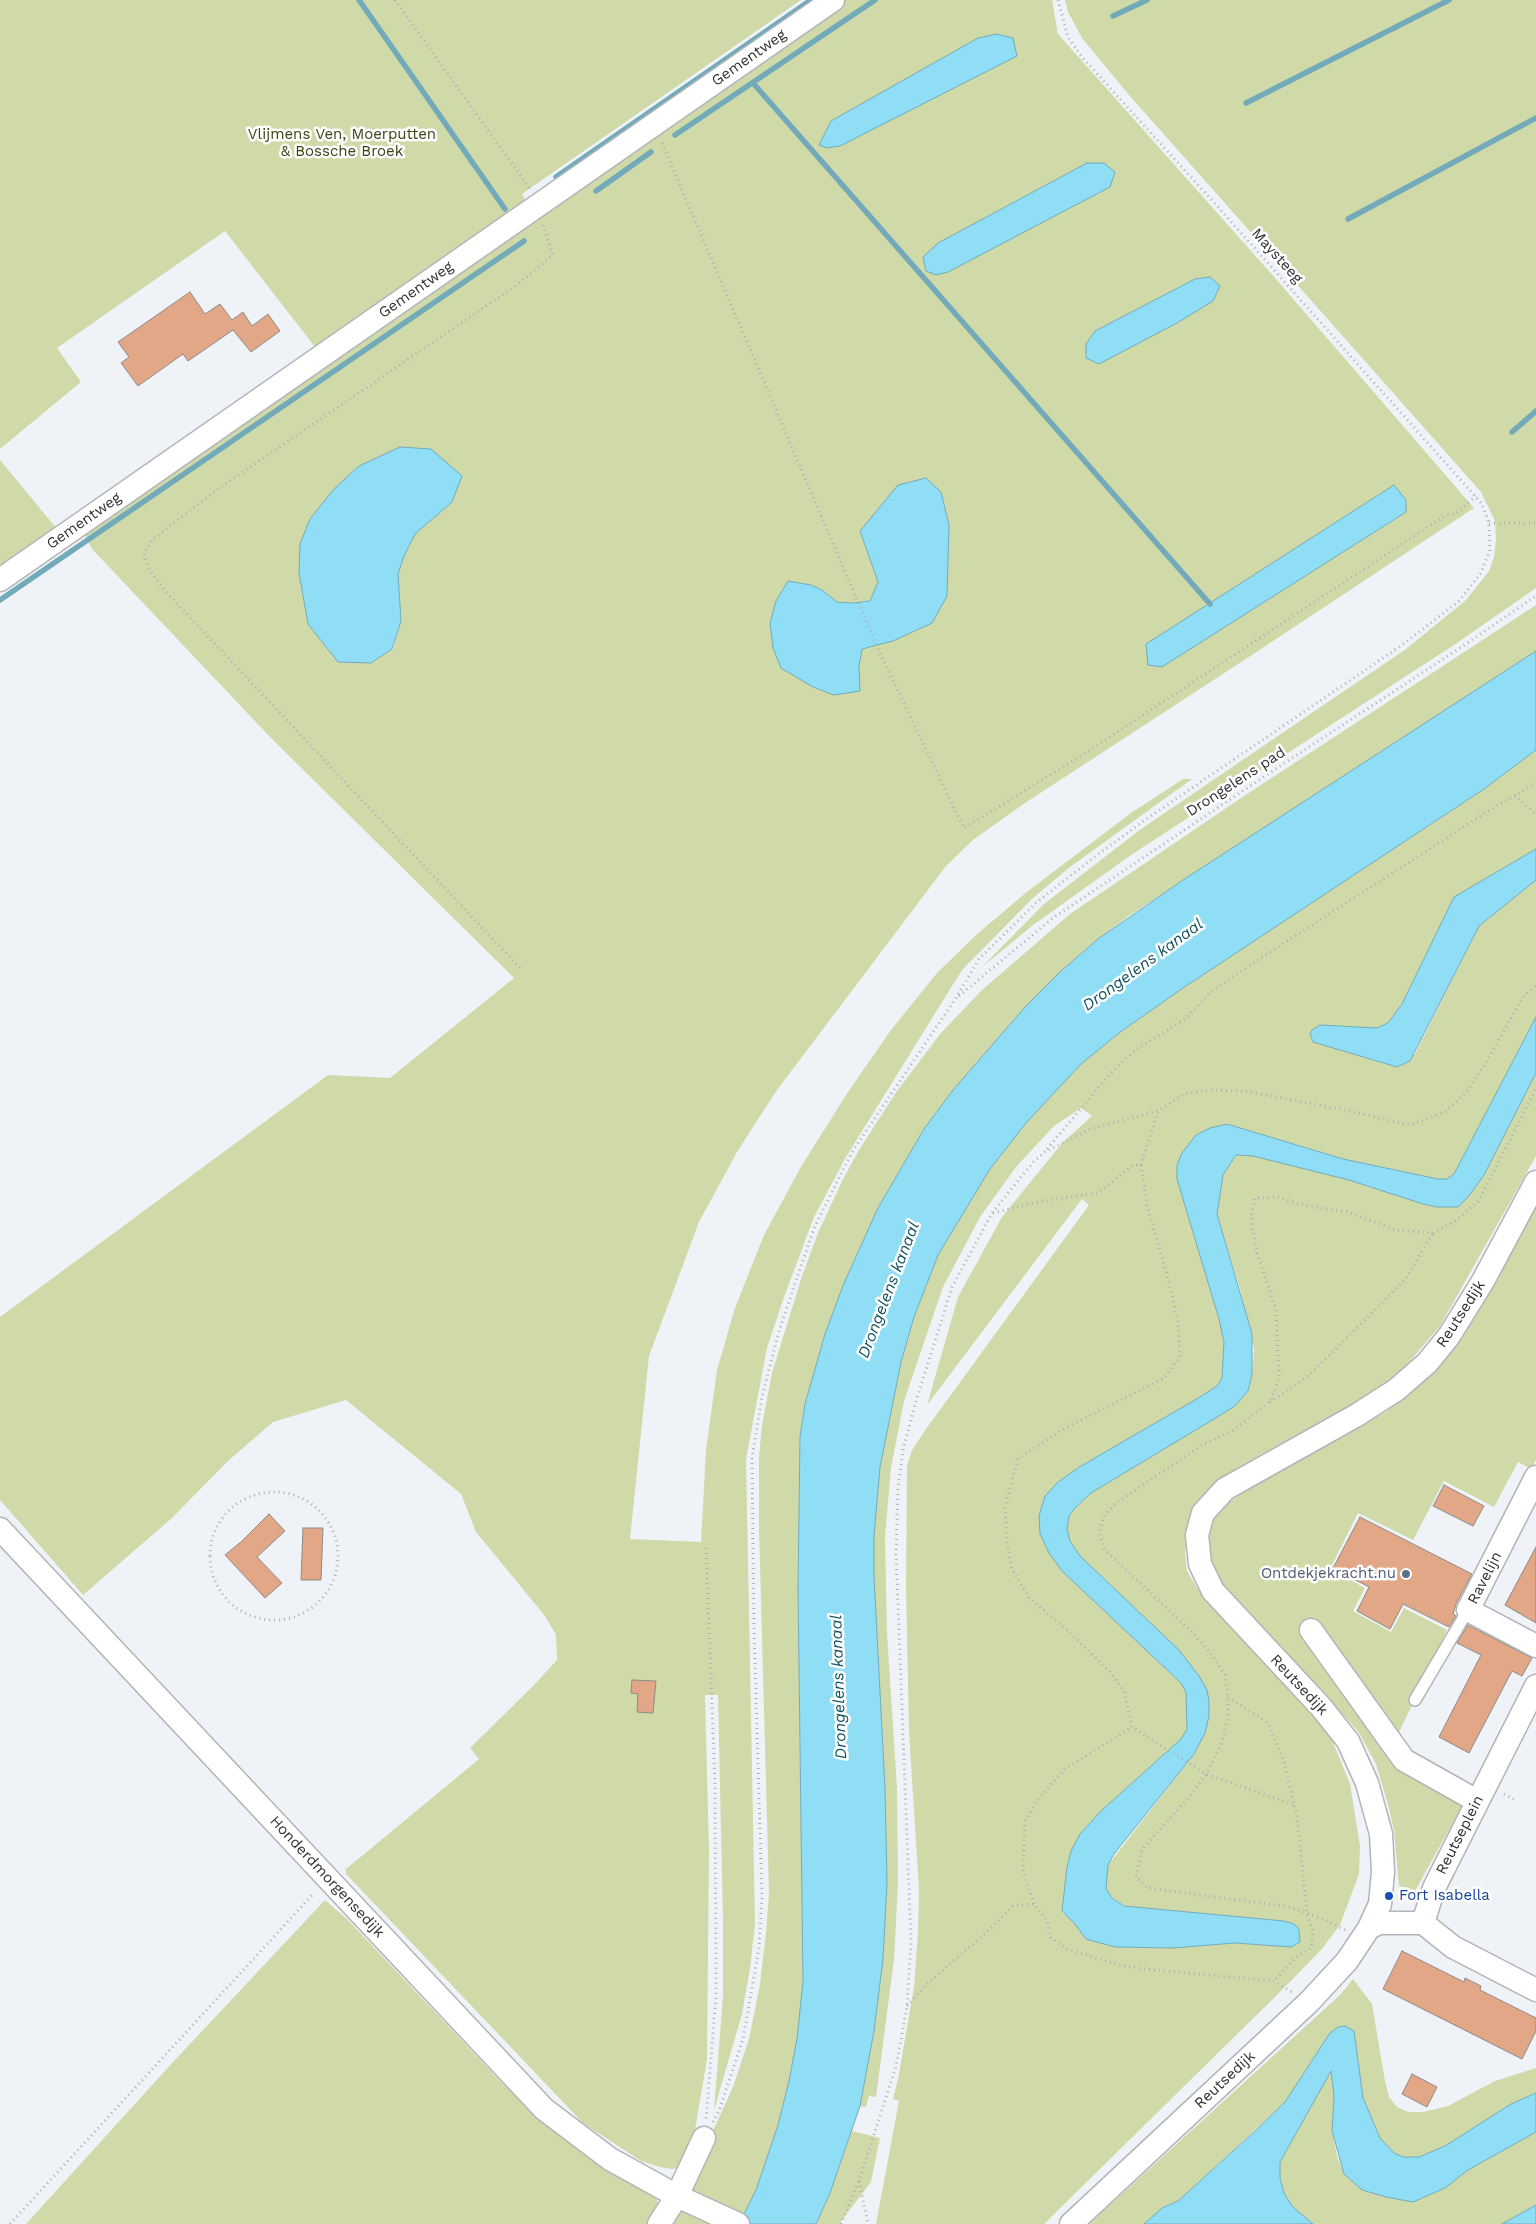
<!DOCTYPE html>
<html>
<head>
<meta charset="utf-8">
<style>
  body { margin:0 }
  canvas { display:block; background:#eff3f8 }
</style>
</head>
<body>
<canvas width="1536" height="2224"></canvas>
<script>
const context = document.querySelector('canvas').getContext('2d');
context.lineJoin = 'round';
function fillPath(path, color) { context.fillStyle = color; context.fill(path, 'evenodd'); }
const toPath = rows => new Path2D(rows.map(r => 'M' + r).join(''));
function trace(path, color, width, dash) { context.strokeStyle = color; context.lineWidth = width; context.lineCap = dash ? 'butt' : 'round'; context.setLineDash(dash || []); context.stroke(path); }
function label(font, color, halo, rows, align = 'center') {
  context.font = font + ' "Work Sans",sans-serif'; context.lineWidth = 5; context.setLineDash([]); context.textBaseline = 'middle'; context.strokeStyle = halo; context.fillStyle = color; for (const [text, x, y, turn = 0] of rows) {
    context.save(); context.translate(x, y); context.rotate((+turn || 0) * Math.PI / 180); context.textAlign = isNaN(turn) ? turn : align; if (halo) context.strokeText(text, 0, 0); context.fillText(text, 0, 0); context.restore();
  }
}
const green = toPath([
  [0,0,801,0,522,194,527,202,315,347,225,231,57,348,81,382,0,449],
  [845,0,1052,0,1058,34,1276,279,1474,508,1252,655,1025,803,973,840,946,866,777,1090,737,1152,699,1222,649,1356,630,1539,701,1542,706,1450,717,1370,735,1308,764,1235,802,1165,848,1092,891,1030,937,973,976,935,1028,891,1131,813,1183,779,1192,779,1070,867,1033,898,962,970,846,1157,814,1217,783,1300,767,1348,746,1459,755,1923,750,1969,742,2014,714,2110,723,1996,723,1921,718,1695,705,1695,709,1851,707,2059,694,2136,682,2168,672,2169,660,2167,641,2161,583,2123,346,1874,345,1863,346,1869,479,1759,470,1748,533,1686,557,1660,556,1635,545,1616,476,1532,461,1494,346,1400,273,1422,228,1461,172,1518,83,1595,0,1500,0,1317,328,1075,390,1078,514,978,271,738,92,549,84,534],
  [1087,163,1103,163,982,219],
  [1195,279,1086,344,1095,331],
  [359,466,452,502,415,534,404,556,398,574,401,621,393,649,370,663,338,662,308,624,299,573,310,519,334,489],
  [1394,485,1405,500,1405,513,1162,666,1210,604],
  [860,531,908,633,893,641,862,649,859,666,859,691,788,581,811,585,822,590,837,602,853,603,870,601,878,582],
  [1065,0,1536,0,1536,588,1457,643,1134,853,1033,925,981,968,1044,904,1141,829,1406,649,1466,600,1489,571,1494,557,1496,540,1495,521,1481,492,1129,95,1082,38,1068,12],
  [0,460,57,529,0,569],
  [1536,605,1536,651,1130,915,1098,939,1061,971,1026,1006,953,1090,924,1129,878,1208,844,1283,825,1334,805,1404,800,1436,798,1588,803,1981,797,2039,789,2081,778,2125,756,2190,741,2220,697,2199,691,2189,694,2172,733,2087,749,2039,760,1984,766,1933,769,1893,759,1528,759,1457,762,1425,772,1373,802,1276,818,1233,843,1179,859,1150,897,1091,941,1033,982,990,1070,914,1241,798],
  [1536,750,1536,849,1454,897,1402,1004,1388,1023,1377,1028,1366,1028,1313,1042,1397,1067,1415,1054,1479,926,1536,880,1536,1017,1454,1174,1447,1179,1438,1179,1343,1159,1227,1124,1196,1135,1182,1153,1177,1165,1177,1179,1219,1319,1224,1342,1222,1378,1217,1386,1200,1397,1081,1466,1058,1482,1062,1571,1181,1683,1186,1691,1187,1704,1187,1729,1181,1739,1101,1811,1080,1834,1067,1867,1062,1912,1074,1923,1086,1939,1115,1947,1173,1948,1235,1943,1292,1947,1300,1942,1294,1924,1284,1921,1124,1906,1112,1898,1106,1889,1108,1865,1194,1754,1209,1716,1095,1572,1079,1556,1070,1541,1067,1529,1069,1517,1075,1508,1091,1493,1214,1419,1235,1406,1248,1391,1252,1374,1254,1349,1240,1289,1217,1214,1223,1175,1236,1155,1253,1156,1349,1180,1423,1204,1437,1207,1458,1207,1468,1197,1484,1175,1536,1073,1536,1156,1440,1326,1403,1369,1381,1388,1238,1467,1208,1492,1191,1511,1185,1553,1187,1571,1199,1591,1318,1720,1332,1740,1350,1784,1360,1846,1359,1874,1340,1925,1322,1949,1280,1992,1044,2224,876,2224,899,2101,893,2099,898,2079,914,1987,918,1932,919,1890,909,1731,906,1586,907,1466,912,1450,926,1429,1089,1205,1082,1199,927,1405,958,1297,1002,1217,1063,1142,1092,1116,1081,1108,1054,1126,1016,1167,980,1217,943,1287,904,1401,891,1468,885,1537,887,1633,897,1788,898,1883,894,1960,876,2097,869,2096,866,2107,860,2106,874,2031,883,1959,887,1883,885,1788,874,1576,874,1536,880,1467,901,1362,914,1317,938,1255,990,1169,1026,1123,1081,1064,1119,1033,1180,990,1484,789],
  [1536,1201,1536,1460,1531,1469,1518,1462,1494,1507,1444,1481,1413,1540,1358,1513,1330,1569,1365,1588,1353,1611,1391,1632,1404,1608,1447,1630,1396,1739,1466,1799,1415,1891,1399,1886,1394,1831,1389,1808,1376,1764,1358,1731,1214,1575,1209,1555,1210,1531,1214,1519,1223,1506,1283,1467,1386,1412,1438,1367],
  [325,1900,347,1919,501,2082,543,2120,656,2196,659,2208,649,2224,26,2224,173,2062],
  [1353,1979,1372,2004,1385,2081,1389,2097,1397,2107,1408,2112,1423,2112,1448,2106,1495,2081,1536,2068,1536,2093,1511,2104,1445,2146,1419,2157,1403,2157,1394,2153,1380,2138,1363,2098,1354,2031,1330,2033,1285,2102,1178,2201,1162,2208,1144,2224,1089,2224,1341,1994],
  [1331,2070,1334,2096,1332,2131,1337,2156,1344,2174,1362,2190,1386,2197,1413,2202,1445,2188,1468,2170,1536,2132,1536,2205,1502,2224,1313,2224,1292,2206,1284,2193,1280,2178,1280,2162],
  [852,2131,880,2138,871,2182,839,2224,816,2224,830,2193],
  [688,2209,734,2224,668,2224,675,2213]
]);
const water = toPath([
  [997,34,1013,38,1017,56,840,146,827,148,819,145,831,121,978,38,997,34],
  [1087,163,1104,163,1115,172,1110,187,948,272,936,275,926,271,923,257,938,243,1087,163],
  [1210,277,1220,286,1213,301,1177,323,1099,364,1086,358,1086,344,1095,331,1195,279,1210,277],
  [400,447,431,449,462,476,452,502,415,534,404,556,398,574,401,621,392,649,371,663,338,662,308,624,299,573,300,544,310,519,334,489,359,466,400,447],
  [926,478,941,492,949,525,947,596,932,623,893,641,862,649,859,666,860,691,834,695,813,687,781,668,773,648,770,623,776,601,788,581,811,585,822,590,837,602,853,603,870,601,878,582,860,531,898,485,926,478],
  [1394,485,1406,500,1406,512,1162,667,1148,665,1146,644,1394,485],
  [1536,651,1536,750,1484,789,1180,990,1119,1033,1081,1064,1026,1123,990,1169,938,1255,914,1317,901,1362,880,1467,874,1536,874,1576,885,1788,887,1883,883,1959,874,2031,860,2106,830,2193,816,2224,739,2224,756,2190,778,2125,789,2081,797,2039,803,1981,798,1588,800,1436,805,1404,825,1334,844,1283,878,1208,924,1129,953,1090,1026,1006,1061,971,1098,939,1183,880,1536,651],
  [1536,849,1536,880,1479,926,1410,1061,1397,1067,1313,1042,1310,1034,1312,1030,1320,1025,1377,1028,1388,1023,1402,1004,1454,897,1536,849],
  [1536,1017,1536,1073,1484,1175,1468,1197,1458,1207,1437,1207,1423,1204,1349,1180,1253,1156,1236,1155,1223,1175,1217,1214,1252,1334,1252,1374,1248,1391,1235,1406,1214,1419,1091,1493,1075,1508,1069,1516,1067,1529,1070,1541,1080,1556,1179,1650,1199,1676,1207,1690,1209,1701,1209,1716,1205,1733,1194,1754,1114,1854,1108,1865,1106,1889,1112,1898,1124,1906,1284,1921,1294,1924,1299,1929,1300,1942,1291,1947,1235,1943,1173,1948,1115,1947,1086,1939,1074,1923,1062,1911,1067,1867,1071,1851,1080,1834,1101,1811,1181,1739,1187,1729,1186,1692,1181,1683,1062,1571,1049,1553,1040,1534,1039,1516,1045,1496,1058,1482,1081,1466,1200,1397,1217,1386,1222,1378,1224,1342,1219,1319,1177,1179,1177,1165,1182,1153,1196,1135,1210,1128,1227,1124,1343,1159,1438,1179,1447,1179,1454,1174,1536,1017],
  [1345,2026,1354,2031,1363,2098,1380,2138,1394,2153,1403,2157,1419,2157,1445,2146,1511,2104,1536,2093,1536,2132,1468,2170,1445,2188,1413,2202,1386,2197,1362,2190,1344,2174,1332,2131,1334,2096,1331,2071,1280,2162,1280,2178,1284,2193,1292,2206,1313,2224,1144,2224,1162,2208,1178,2201,1255,2131,1285,2102,1330,2033,1338,2027,1345,2026],
  [1536,2205,1536,2224,1502,2224,1518,2215,1536,2205]
]);
const stream = toPath([
  [359,0,505,209],
  [1113,16,1147,0],
  [753,83,1210,604],
  [1246,103,1449,0],
  [675,135,875,0],
  [556,177,811,0],
  [596,191,651,152],
  [1348,219,1536,118],
  [1512,432,1536,411],
  [0,600,524,241]
]);
const building = toPath([
  [190,292,205,314,220,304,232,320,243,312,252,326,268,314,280,331,251,352,233,330,188,361,183,354,138,386,121,363,129,357,118,342,190,292],
  [1444,1485,1484,1506,1473,1526,1433,1506,1444,1485],
  [269,1514,285,1531,257,1557,282,1583,265,1598,225,1555,242,1541,269,1514],
  [1360,1517,1472,1574,1456,1604,1453,1614,1456,1616,1449,1627,1403,1604,1390,1629,1357,1611,1369,1587,1333,1568,1360,1517],
  [303,1528,323,1528,321,1580,301,1580,303,1528],
  [1536,1547,1536,1623,1505,1605,1536,1547],
  [1468,1625,1532,1658,1522,1676,1512,1671,1469,1753,1439,1737,1481,1655,1457,1643,1468,1625],
  [632,1680,656,1681,653,1713,637,1712,638,1694,631,1693,632,1680],
  [1402,1951,1464,1982,1465,1978,1481,1986,1480,1990,1536,2018,1536,2031,1522,2059,1383,1989,1402,1951],
  [1412,2074,1437,2087,1427,2107,1402,2094,1412,2074]
]);
const path = toPath([
  [395,0,530,189],
  [662,143,882,658,964,828,1084,754,1446,515,1456,514,1476,496],
  [1489,523,1536,523],
  [1515,795,1536,815],
  [520,968,168,594,148,568,144,553,152,540,218,489,514,287,553,255,543,225],
  [959,996,1053,918,1274,770,1460,648,1536,596],
  [1047,1149,1110,1074,1134,1051,1185,1019,1211,992,1264,956,1490,810,1536,783],
  [1141,1165,1158,1111],
  [993,1213,1042,1201,1098,1193,1133,1165,1141,1165,1147,1206,1167,1274,1178,1323,1180,1357,1164,1378,1060,1431,1018,1459,1005,1506,1007,1542,1012,1569,1029,1598,1065,1628,1110,1672,1124,1691,1132,1727,1206,1774,1294,1805],
  [1270,1402,1307,1377,1379,1306,1407,1277,1433,1233],
  '210 1556a64 64 0 1 1 128 0a64 64 0 1 1-128 0Z',
  [706,1548,715,1784,716,1996,706,2120],
  [1228,1697,1268,1723,1284,1762,1297,1817,1307,1914,1313,1932,1311,1948,1296,1957,1274,1981],
  [1504,1794,1517,1801],
  [1034,1904,1023,1872,1025,1821,1039,1798,1065,1769,1132,1727],
  [1345,1930,1325,1920,1290,1907,1148,1888,1136,1877,1142,1849,1191,1795,1206,1774,1221,1745,1228,1717,1228,1696,1225,1675,1212,1655,1194,1634,1105,1550,1099,1534,1104,1516,1117,1502,1204,1444,1233,1430,1270,1402,1279,1379,1276,1310,1257,1253,1251,1217,1255,1198,1278,1197,1298,1204,1347,1212,1396,1230,1433,1233,1455,1221,1478,1202,1536,1089],
  [907,2006,926,1985,988,1931,1013,1906,1034,1904,1047,1921,1051,1938,1067,1949,1119,1965,1144,1969,1274,1981,1292,1992],
  [713,2122,719,2111,743,2039,759,1948,762,1896,754,1630,752,1458,762,1397,779,1331,814,1228,852,1152,956,998,979,959,1036,903,1093,858,1145,820,1402,645,1459,601,1481,573,1490,550,1489,523,1482,504,1218,207,1082,57,1068,37,1058,0],
  [859,2181,868,2224],
  [10,2224,314,1893],
  [841,2224,859,2181,896,2066,907,2007,911,1940,896,1554,898,1488,903,1450,916,1401,952,1287,992,1213,1034,1161,1045,1152,1090,1129,1158,1111,1184,1094,1209,1090,1244,1091,1345,1110,1409,1125,1445,1112,1468,1090,1488,1059,1523,997,1536,985]
]);
const lane = toPath([
  [1415,1700,1468,1610]
]);
const street = toPath([
  [0,580,833,0],
  [1536,1477,1468,1610,1536,1646],
  [0,1529,544,2109,610,2159,677,2196,738,2224],
  [1311,1630,1404,1760,1477,1801],
  [1423,1923,1434,1888,1536,1686],
  [1423,1923,1453,1947,1536,1990],
  [1369,1928,1379,1923,1423,1923],
  [659,2224,677,2196,704,2138],
  [1071,2224,1309,2002,1347,1961,1369,1928,1380,1904,1383,1872,1381,1834,1367,1783,1348,1741,1321,1707,1213,1591,1200,1564,1197,1535,1203,1513,1225,1489,1357,1415,1396,1390,1427,1363,1449,1336,1483,1281,1536,1182]
]);
const markers = [
  [1406,1574,5,"#5c6f8a"],
  [1389,1896,5,"#1a4fb4"]
];
const streetNames = [
  ["Gementweg",749,58,-35],
  ["Maysteeg",1277,256,48],
  ["Gementweg",416,290,-35],
  ["Gementweg",84,521,-35],
  ["Drongelens pad",1236,782,-33],
  ["Reutsedijk",1461,1314,-57],
  ["Ravelijn",1485,1578,-63],
  ["Reutsedijk",1299,1685,47],
  ["Reutseplein",1460,1835,-63],
  ["Honderdmorgensedijk",327,1877,47],
  ["Reutsedijk",1225,2080,-43]
];
const parkNames = [
  ["Vlijmens Ven, Moerputten",342,135],
  ["& Bossche Broek",342,152]
];
const serviceNames = [
  ["Ontdekjekracht.nu",1396,1574]
];
const transitNames = [
  ["Fort Isabella",1399,1896]
];
const waterNames = [
  ["Drongelens kanaal",1143,965,-36],
  ["Drongelens kanaal",889,1290,-69],
  ["Drongelens kanaal",839,1687,-92]
];
fillPath(green, '#d0daa8');
fillPath(water, '#90def5');
trace(water, '#73aaba', 1);
trace(stream, '#73aaba', 5.5);
fillPath(building, '#e1a787');
trace(building, '#8f8a87', 1);
trace(lane, '#b1b5b9', 14);
trace(street, '#b1b5b9', 25);
trace(path, '#adb0b3', 3, [1, 4]);
trace(lane, '#fff', 11);
trace(street, '#fff', 22);
for (const [x, y, r, color] of markers) { const dot = new Path2D(); dot.arc(x, y, r, 0, 2 * Math.PI); context.fillStyle = color; context.fill(dot); trace(dot, '#fff', 2); }
label('15px', '#2e3031', '#fff', streetNames);
label('15px', '#3b4213', '#fff', parkNames);
label('15px', '#4e5e75', '#fff', serviceNames, 'right');
label('15px', '#164399', '#fff', transitNames, 'left');
label('italic 16px', '#0f5262', '#fff', waterNames);
</script>
</body>
</html>
